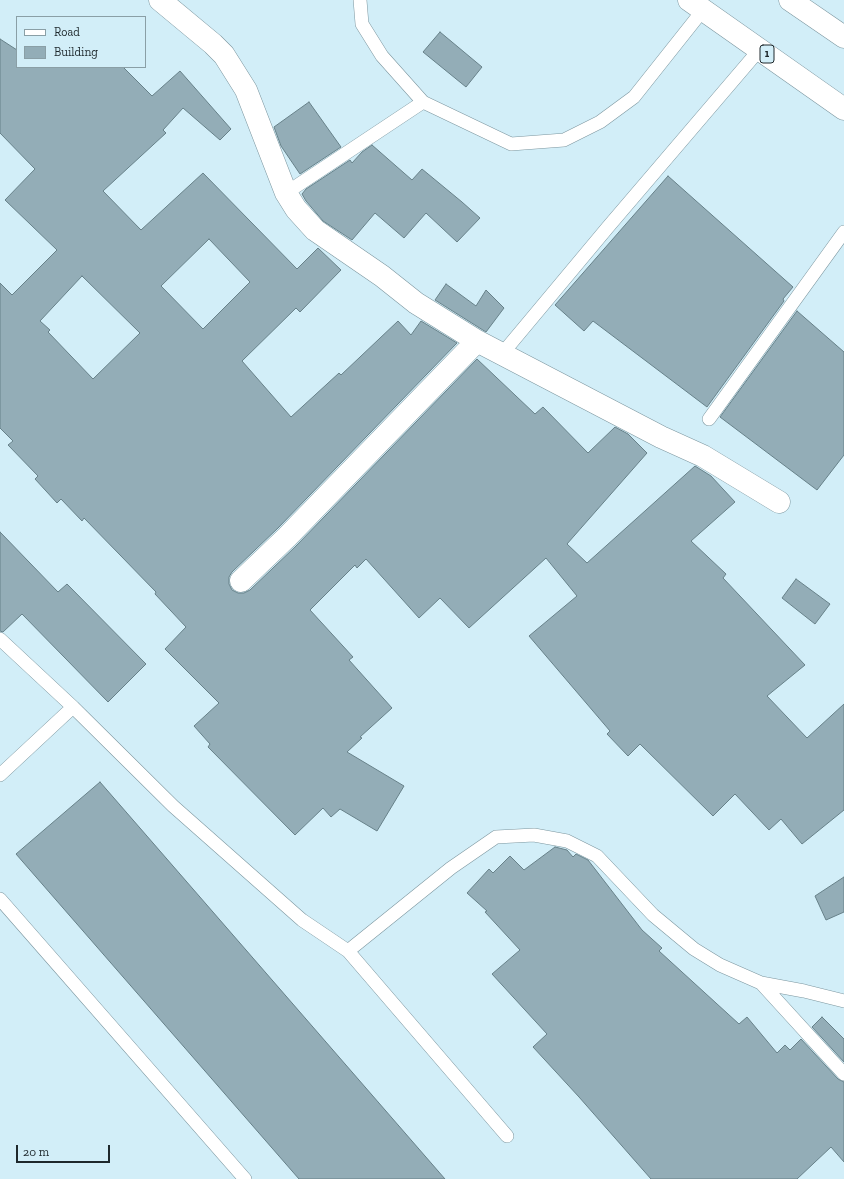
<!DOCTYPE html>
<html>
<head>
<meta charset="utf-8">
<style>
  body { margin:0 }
  #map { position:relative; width:844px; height:1179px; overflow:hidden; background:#d2eef8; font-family:"Zilla Slab",serif }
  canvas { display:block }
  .legend { position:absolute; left:16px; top:16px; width:130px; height:52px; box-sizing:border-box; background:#d2eef8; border:1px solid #8a9fa6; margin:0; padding:5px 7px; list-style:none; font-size:12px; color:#1e282c }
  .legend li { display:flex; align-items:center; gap:8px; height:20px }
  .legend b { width:20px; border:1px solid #8a9fa6 }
  .scale { position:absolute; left:16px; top:1145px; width:94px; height:18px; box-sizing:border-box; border:2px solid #1e282c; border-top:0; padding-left:5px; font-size:12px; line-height:14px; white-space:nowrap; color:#1e282c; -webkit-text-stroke:3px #d2eef8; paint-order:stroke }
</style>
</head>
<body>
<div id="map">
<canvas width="844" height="1179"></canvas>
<ul class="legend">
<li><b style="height:5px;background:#fff"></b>Road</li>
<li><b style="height:11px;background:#93adb7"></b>Building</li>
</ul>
<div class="scale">20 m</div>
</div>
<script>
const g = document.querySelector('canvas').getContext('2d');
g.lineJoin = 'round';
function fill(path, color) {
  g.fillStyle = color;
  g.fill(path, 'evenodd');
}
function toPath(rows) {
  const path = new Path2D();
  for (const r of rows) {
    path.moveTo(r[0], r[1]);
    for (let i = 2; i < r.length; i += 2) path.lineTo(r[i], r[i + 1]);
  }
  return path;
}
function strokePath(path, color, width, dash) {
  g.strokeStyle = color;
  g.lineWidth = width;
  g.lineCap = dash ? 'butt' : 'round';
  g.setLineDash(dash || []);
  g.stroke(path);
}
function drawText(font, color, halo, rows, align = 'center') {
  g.font = font + ' "Zilla Slab",serif';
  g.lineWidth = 4;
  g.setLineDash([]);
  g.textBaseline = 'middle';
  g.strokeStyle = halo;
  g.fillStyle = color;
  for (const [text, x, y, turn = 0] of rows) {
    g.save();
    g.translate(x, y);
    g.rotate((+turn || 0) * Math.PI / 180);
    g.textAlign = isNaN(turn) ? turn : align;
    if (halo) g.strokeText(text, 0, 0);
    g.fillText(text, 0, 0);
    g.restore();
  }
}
const building = toPath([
  [440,32,482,67,466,87,423,52,440,32],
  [0,39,17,50,17,67,123,67,152,96,180,71,231,129,220,140,183,108,163,130,166,133,103,191,141,230,203,173,297,269,318,248,341,270,300,312,296,308,242,361,291,417,339,373,341,375,398,321,411,335,421,321,457,343,278,528,232,572,229,577,229,584,232,590,238,593,244,593,250,590,296,546,477,359,535,414,543,407,588,453,615,427,628,434,647,453,567,544,587,563,695,466,711,476,735,502,691,541,726,574,723,578,805,665,767,696,807,738,844,704,844,810,802,844,781,819,769,830,735,794,713,816,640,744,628,756,607,734,610,731,529,636,577,596,546,558,469,628,440,598,419,618,366,559,357,568,355,565,310,610,353,657,349,660,392,708,360,737,362,738,347,752,404,786,377,831,340,809,331,817,323,808,295,835,208,747,210,744,194,726,219,703,165,649,186,627,155,594,156,592,84,518,82,521,61,499,57,503,35,479,38,476,8,445,13,441,0,428,0,283,12,295,57,250,5,200,35,169,0,133,0,39],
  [209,239,250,282,203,329,161,286,209,239],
  [82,276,140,333,93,379,48,332,50,330,40,321,82,276],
  [309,102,341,147,300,174,281,146,274,127,309,102],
  [372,145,412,180,422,169,462,202,480,218,457,242,426,213,404,238,375,213,352,240,323,221,306,201,302,194,306,189,350,160,352,163,362,152,372,145],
  [668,176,793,287,783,299,784,301,707,407,593,321,584,331,555,305,668,176],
  [446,284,476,306,486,290,504,308,486,332,435,300,446,284],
  [797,311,844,352,844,455,817,490,720,417,797,311],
  [0,532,58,592,67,584,146,664,108,702,22,614,3,632,0,631,0,532],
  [796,579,830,604,815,624,782,598,796,579],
  [100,782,445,1179,299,1179,16,854,100,782],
  [555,847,567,850,573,857,576,854,588,860,642,930,662,948,659,951,739,1024,747,1017,777,1053,785,1045,790,1050,801,1039,838,1079,844,1082,844,1162,831,1147,797,1179,651,1179,579,1097,533,1047,547,1034,492,974,520,950,485,912,487,911,467,893,489,869,493,873,510,856,524,870,555,847],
  [844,877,844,912,826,920,815,896,844,877],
  [822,1017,844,1039,844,1062,812,1027,822,1017]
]);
fill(building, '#93adb7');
strokePath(building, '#678189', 1);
const service = toPath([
  [360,0,362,24,382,56,423,102,511,144,564,140,600,122,634,97,703,10],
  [286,193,423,102],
  [502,354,608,227,760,49],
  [709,419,844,232],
  [0,639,73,707,173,806,302,920,348,951,507,1136],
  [0,775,73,707],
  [0,899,245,1179],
  [348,951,451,868,496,837,534,835,567,841,597,856,653,915,694,949,720,965,761,983,804,991,844,1001],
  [761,983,844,1074]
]);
const minor = toPath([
  [160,0,213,44,224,55,246,90,286,193,296,209,315,230,382,276,416,303,477,341,661,437,703,456,779,502],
  [241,581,287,537,477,341]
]);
const trunk = toPath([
  [689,0,844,109],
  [790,0,844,37]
]);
strokePath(service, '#7c969f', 14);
strokePath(minor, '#7c969f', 23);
strokePath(trunk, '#7c969f', 23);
strokePath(service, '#fff', 13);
strokePath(minor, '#fff', 22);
strokePath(trunk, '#fff', 22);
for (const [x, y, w] of [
  [767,54,14]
]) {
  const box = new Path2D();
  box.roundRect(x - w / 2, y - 9, w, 18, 3);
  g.fillStyle = '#d2eef8';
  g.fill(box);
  strokePath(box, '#1e282c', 1);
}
drawText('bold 11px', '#1e282c', null, [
  ["1",767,54]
]);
</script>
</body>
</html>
